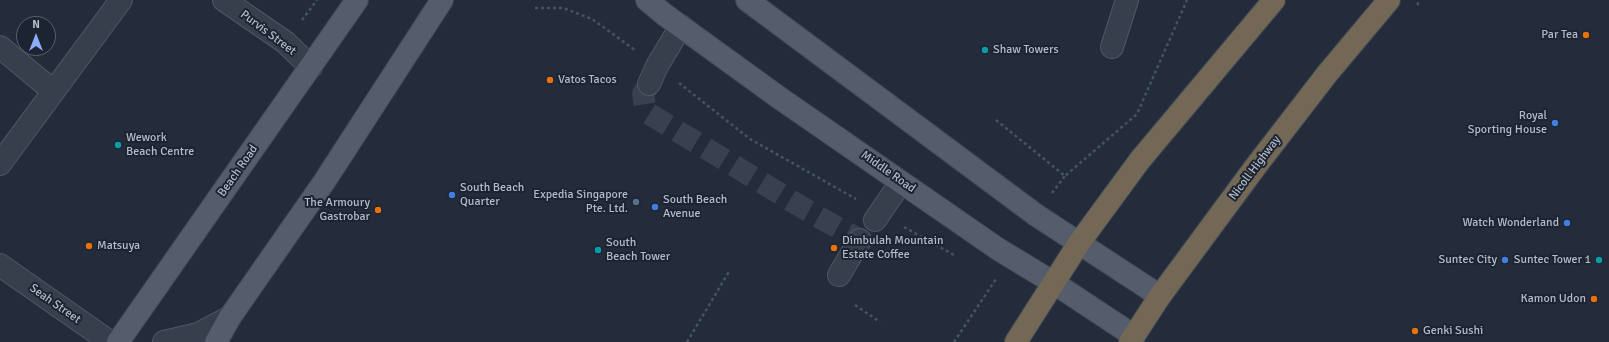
<!DOCTYPE html>
<html>
<head>
<meta charset="utf-8">
<style>
  body { margin:0 }
  #map { position:relative; width:1609px; height:342px; overflow:hidden; background:#242c3c; font-family:Signika,sans-serif }
  canvas { display:block }
  .north { position:absolute; left:16px; top:16px; width:40px; height:40px; box-sizing:border-box; background:#1c2431; border:1px solid #58606d; border-radius:50%; rotate:0deg; font-size:11px; font-weight:700; line-height:16px; text-align:center; color:#b3bac7 }
  .north::after { content:''; display:block; margin:auto; width:14px; height:18px; background:#8aadf5; clip-path:polygon(50% 0,100% 100%,50% 72%,0 100%) }
</style>
</head>
<body>
<div id="map">
<canvas width="1609" height="342"></canvas>
<div class="north">N</div>
</div>
<script>
const g = document.querySelector('canvas').getContext('2d');
g.lineJoin = 'round';
function toPath(rows) {
  const path = new Path2D();
  for (const r of rows) {
    path.moveTo(r[0], r[1]);
    for (let i = 2; i < r.length; i += 2) path.lineTo(r[i], r[i + 1]);
  }
  return path;
}
function strokePath(path, color, width, dash) {
  g.strokeStyle = color;
  g.lineWidth = width;
  g.lineCap = dash ? 'butt' : 'round';
  g.setLineDash(dash || []);
  g.stroke(path);
}
function drawText(font, color, halo, rows, align = 'center') {
  g.font = font + ' Signika,sans-serif';
  g.lineWidth = 4;
  g.setLineDash([]);
  g.textBaseline = 'middle';
  g.strokeStyle = halo;
  g.fillStyle = color;
  for (const [text, x, y, turn = 0] of rows) {
    g.save();
    g.translate(x, y);
    g.rotate((+turn || 0) * Math.PI / 180);
    g.textAlign = isNaN(turn) ? turn : align;
    if (halo) g.strokeText(text, 0, 0);
    g.fillText(text, 0, 0);
    g.restore();
  }
}
strokePath(toPath([
  [649,84,643,94,645,107,648,113,808,211,860,240,875,220]
]), '#394151', 22, [22, 11]);
const minor = toPath([
  [224,0,285,42,311,67],
  [0,47,53,91],
  [1112,47,1127,0],
  [649,84,657,66,681,26],
  [0,164,121,0],
  [875,220,901,182],
  [0,265,110,342],
  [839,275,860,240],
  [164,342,198,334,230,317]
]);
const major = toPath([
  [647,0,665,15,781,99,998,249,1054,283,1134,336],
  [747,0,1036,215,1160,296],
  [118,342,357,0],
  [216,342,230,317,324,182,442,0]
]);
const highway = toPath([
  [1016,342,1079,243,1140,160,1274,0],
  [1130,342,1160,296,1256,166,1327,74,1389,0]
]);
strokePath(minor, '#4f5764', 24);
strokePath(major, '#404855', 24);
strokePath(highway, '#3f4754', 24);
strokePath(toPath([
  [1417,5,1420,0],
  [535,8,563,8,592,19,635,50],
  [302,20,317,0],
  [679,83,750,139,856,199],
  [996,120,1065,176,1137,114,1187,0],
  [1052,193,1065,176],
  [904,227,954,255],
  [855,305,880,322],
  [687,342,730,270],
  [954,342,996,279]
]), '#43565a', 2.5, [3, 3]);
strokePath(minor, '#373f4c', 22);
strokePath(major, '#555d6c', 22);
strokePath(highway, '#726855', 22);
for (const [x, y, r, color] of [
  [1586,35,4,"#e8710a"],
  [985,50,4,"#0f9aa8"],
  [550,80,4,"#e8710a"],
  [1555,123,4,"#3f7fe0"],
  [118,145,4,"#0f9aa8"],
  [452,195,4,"#3f7fe0"],
  [636,202,4,"#5c6f8a"],
  [655,207,4,"#3f7fe0"],
  [378,210,4,"#e8710a"],
  [1567,223,4,"#3f7fe0"],
  [89,246,4,"#e8710a"],
  [834,248,4,"#e8710a"],
  [598,250,4,"#0f9aa8"],
  [1505,260,4,"#3f7fe0"],
  [1599,260,4,"#0f9aa8"],
  [1594,299,4,"#e8710a"],
  [1415,331,4,"#e8710a"]
]) {
  const dot = new Path2D();
  dot.arc(x, y, r, 0, 2 * Math.PI);
  g.fillStyle = color;
  g.fill(dot);
  strokePath(dot, '#1c2431', 1.5);
}
drawText('12px', '#b3bac7', '#1c2431', [
  ["Purvis Street",268,33,37],
  ["Nicoll Highway",1255,168,-53],
  ["Beach Road",238,171,-55],
  ["Middle Road",888,172,35],
  ["Seah Street",55,304,35]
]);
drawText('12px', '#b3bac7', '#1c2431', [
  ["Par Tea",1578,35,"right"],
  ["Shaw Towers",993,50],
  ["Vatos Tacos",558,80],
  ["Royal",1547,116,"right"],
  ["Sporting House",1547,130,"right"],
  ["Wework",126,138],
  ["Beach Centre",126,152],
  ["South Beach",460,188],
  ["Quarter",460,202],
  ["Expedia Singapore",628,195,"right"],
  ["Pte. Ltd.",628,209,"right"],
  ["South Beach",663,200],
  ["Avenue",663,214],
  ["The Armoury",370,203,"right"],
  ["Gastrobar",370,217,"right"],
  ["Watch Wonderland",1559,223,"right"],
  ["Dimbulah Mountain",842,241],
  ["Estate Coffee",842,255],
  ["South",606,243],
  ["Beach Tower",606,257],
  ["Matsuya",97,246],
  ["Suntec City",1497,260,"right"],
  ["Suntec Tower 1",1591,260,"right"],
  ["Kamon Udon",1586,299,"right"],
  ["Genki Sushi",1423,331]
], 'left');
</script>
</body>
</html>
